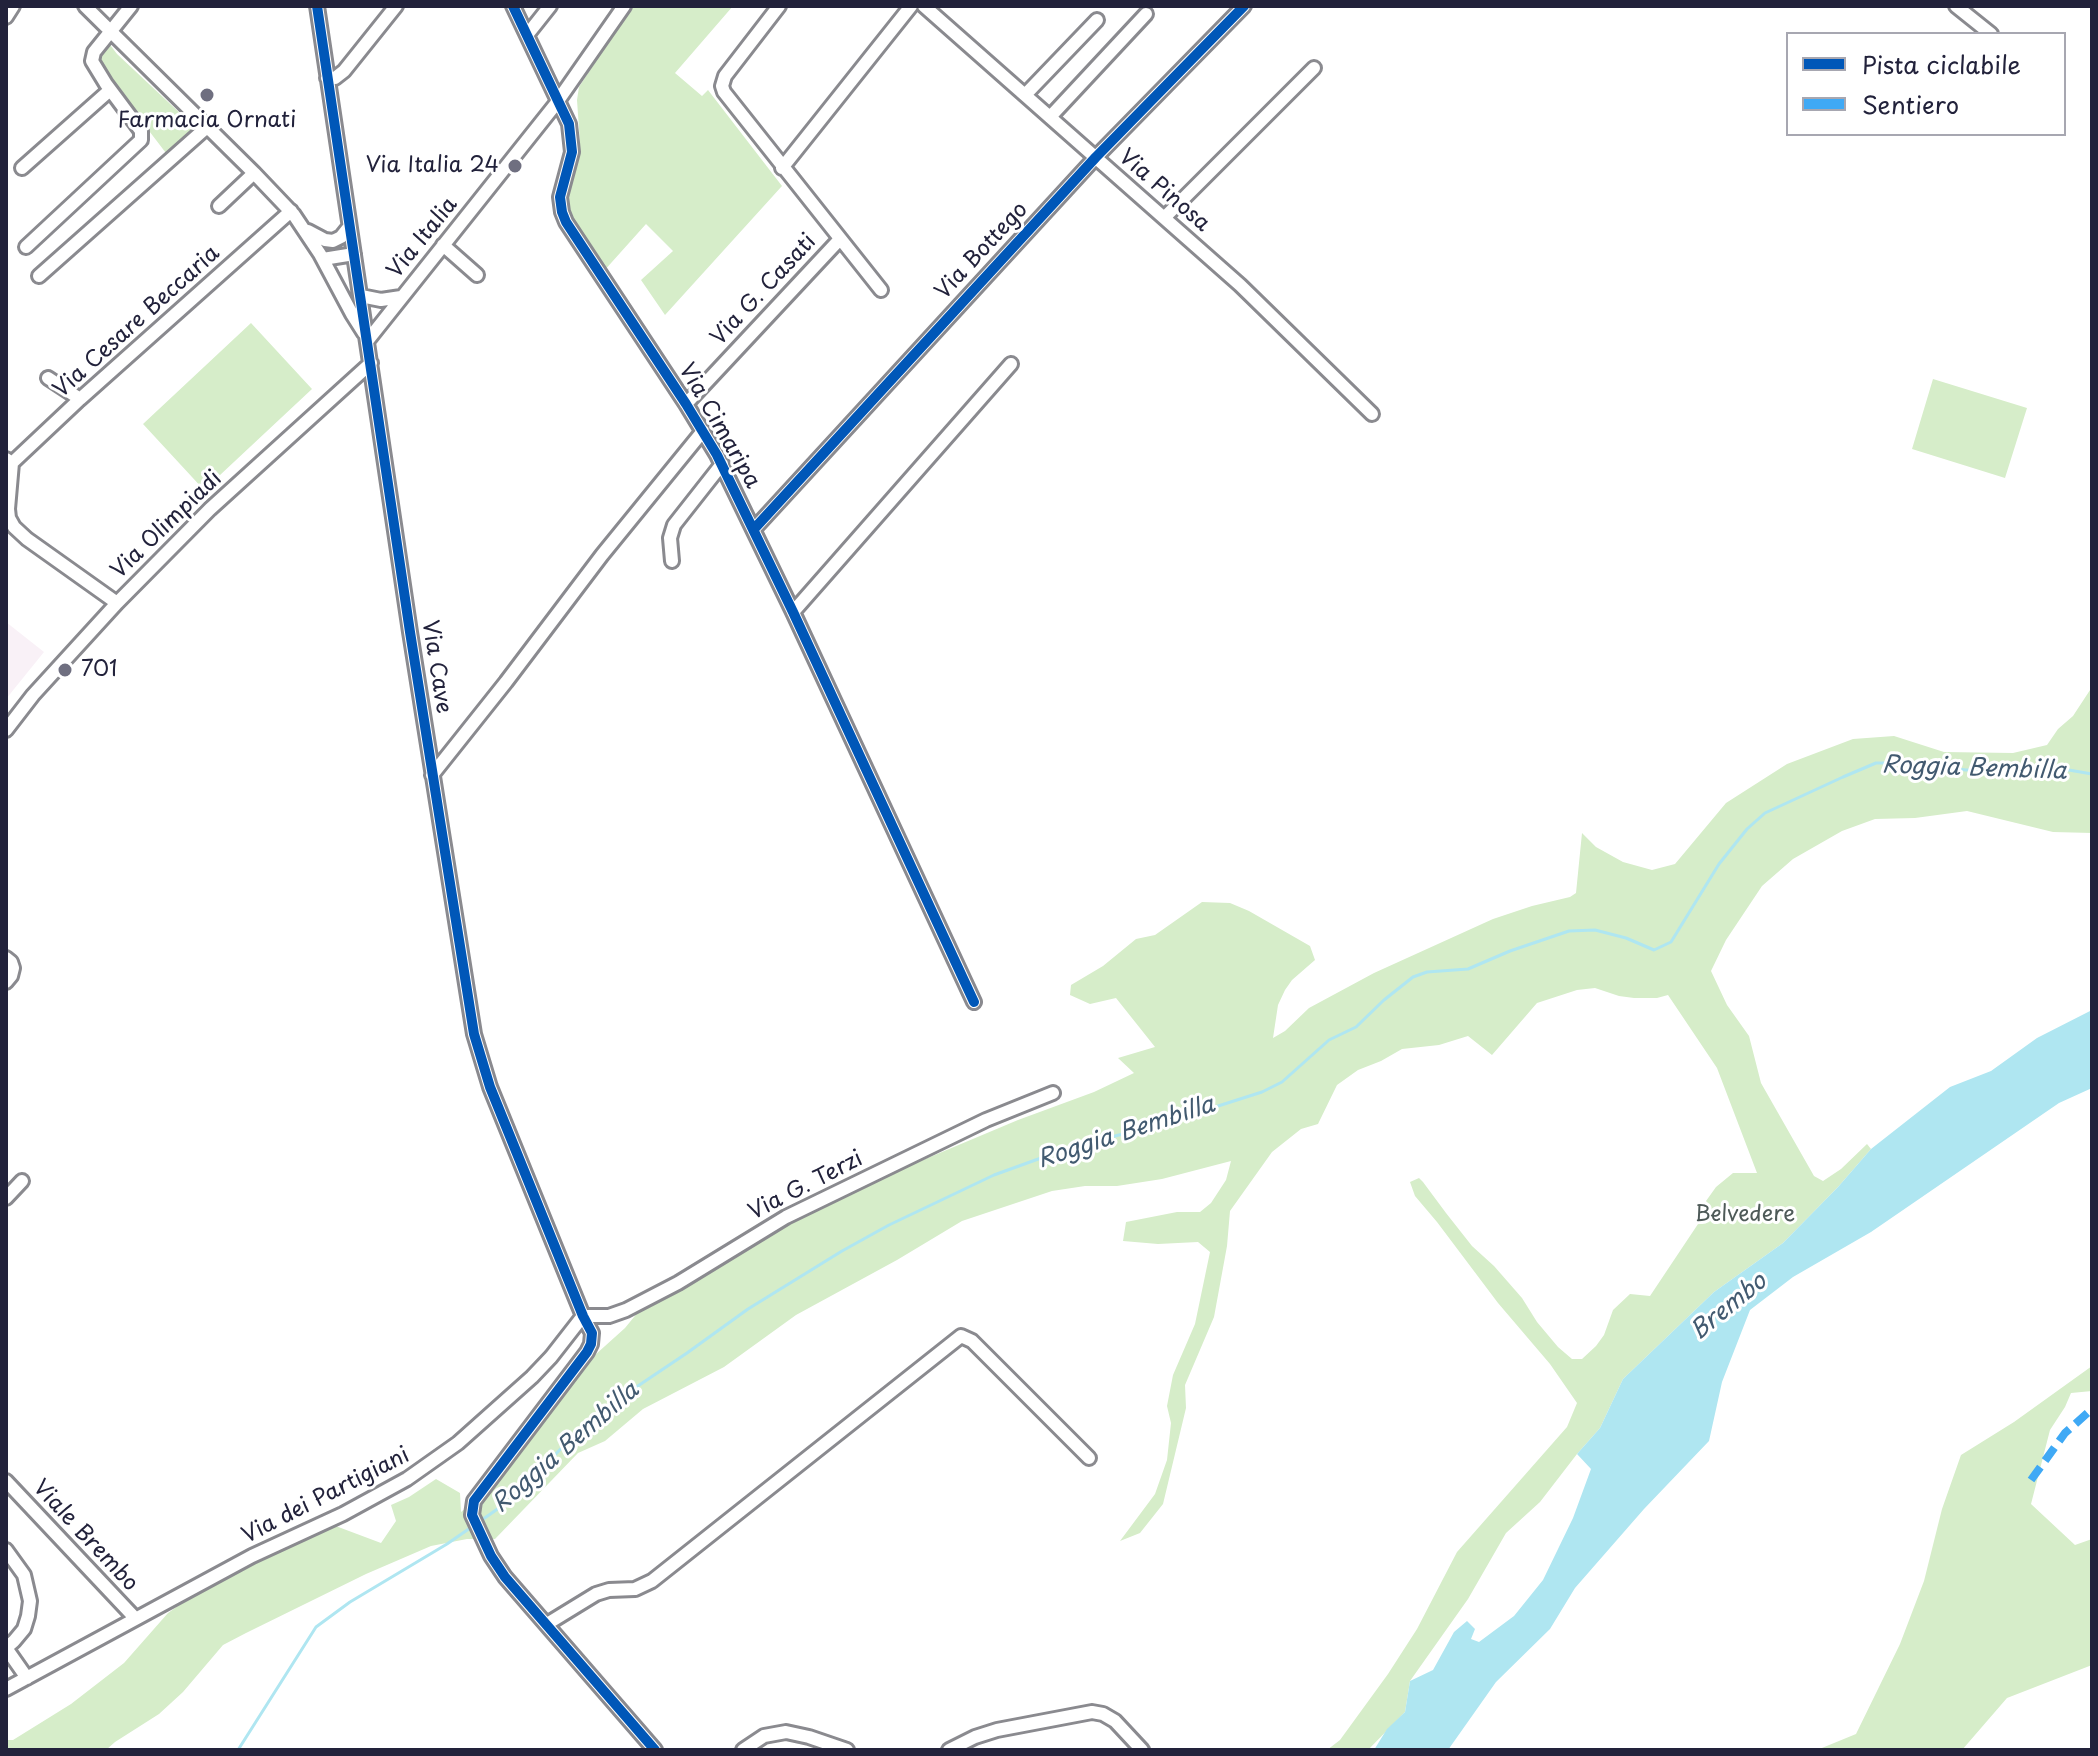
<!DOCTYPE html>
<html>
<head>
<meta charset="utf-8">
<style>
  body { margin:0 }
  #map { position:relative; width:2098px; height:1756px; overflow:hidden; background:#fff; font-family:"Playpen Sans",sans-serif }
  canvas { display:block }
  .frame { position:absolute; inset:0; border:8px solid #22223b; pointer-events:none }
  .legend { position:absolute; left:1786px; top:32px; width:280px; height:104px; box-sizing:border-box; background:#fff; border:2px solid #a7a7b1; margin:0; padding:10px 14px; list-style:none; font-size:24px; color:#22223b }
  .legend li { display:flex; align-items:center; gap:16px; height:40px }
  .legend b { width:40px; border:2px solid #a7a7b1 }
</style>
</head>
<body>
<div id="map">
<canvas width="2098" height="1756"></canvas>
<div class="frame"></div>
<ul class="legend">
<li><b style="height:10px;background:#0057b8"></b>Pista ciclabile</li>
<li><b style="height:10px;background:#3fa9f5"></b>Sentiero</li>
</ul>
</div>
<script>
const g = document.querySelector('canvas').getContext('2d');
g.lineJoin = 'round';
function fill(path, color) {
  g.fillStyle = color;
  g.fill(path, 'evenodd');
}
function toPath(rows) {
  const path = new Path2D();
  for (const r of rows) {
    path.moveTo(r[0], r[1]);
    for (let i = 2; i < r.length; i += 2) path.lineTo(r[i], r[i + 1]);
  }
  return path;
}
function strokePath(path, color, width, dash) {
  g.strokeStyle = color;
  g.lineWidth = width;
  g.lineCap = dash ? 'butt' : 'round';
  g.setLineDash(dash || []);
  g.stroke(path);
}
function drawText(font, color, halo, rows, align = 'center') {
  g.font = font + ' "Playpen Sans",sans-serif';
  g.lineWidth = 6;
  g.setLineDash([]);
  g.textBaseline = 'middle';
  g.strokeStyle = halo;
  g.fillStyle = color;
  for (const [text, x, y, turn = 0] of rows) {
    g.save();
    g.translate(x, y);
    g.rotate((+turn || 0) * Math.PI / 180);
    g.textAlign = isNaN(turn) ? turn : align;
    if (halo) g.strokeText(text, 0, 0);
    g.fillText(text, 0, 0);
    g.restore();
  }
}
fill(toPath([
  [6,622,44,652,6,699]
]), '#f9f1f7');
fill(toPath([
  [632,6,733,6,675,73,702,96,708,90,782,186,665,315,641,280,673,251,646,224,603,272,572,227,565,208,580,143,577,100,579,87],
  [108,42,117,54,198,130,169,157,101,68,101,54],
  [251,323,312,389,204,490,143,424],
  [1933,379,2027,408,2005,478,1912,449],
  [2092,687,2092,833,2053,832,1967,811,1915,818,1875,819,1842,831,1793,859,1762,886,1726,940,1711,971,1727,1005,1749,1036,1761,1083,1814,1176,1823,1181,1841,1169,1867,1144,1871,1149,1838,1187,1783,1243,1714,1292,1623,1379,1600,1428,1577,1454,1540,1502,1506,1533,1468,1599,1410,1681,1405,1712,1368,1750,1327,1750,1340,1740,1388,1674,1417,1629,1457,1552,1567,1427,1577,1403,1550,1364,1498,1303,1437,1222,1415,1196,1410,1182,1419,1178,1423,1182,1446,1213,1472,1246,1494,1266,1522,1298,1537,1322,1558,1347,1572,1359,1582,1359,1596,1346,1604,1335,1613,1310,1630,1294,1650,1296,1710,1206,1706,1201,1716,1187,1733,1173,1757,1173,1717,1068,1668,995,1657,998,1634,998,1619,996,1595,988,1577,990,1537,1003,1492,1055,1468,1036,1439,1045,1402,1049,1381,1061,1358,1070,1337,1085,1318,1124,1301,1129,1272,1152,1230,1211,1227,1246,1214,1317,1185,1385,1186,1408,1163,1504,1140,1533,1120,1541,1155,1494,1167,1460,1171,1423,1167,1406,1173,1375,1195,1324,1210,1252,1198,1242,1158,1244,1123,1241,1126,1222,1177,1212,1200,1212,1211,1203,1226,1180,1231,1161,1162,1179,1117,1186,1085,1186,1052,1191,962,1221,897,1260,796,1315,724,1367,643,1409,605,1441,578,1453,495,1539,467,1539,431,1546,366,1574,246,1633,223,1645,183,1692,159,1714,115,1742,106,1750,6,1750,6,1740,13,1740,71,1704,124,1663,168,1613,206,1586,248,1561,333,1525,381,1543,396,1521,391,1505,409,1497,436,1479,460,1493,461,1512,495,1484,517,1458,537,1428,585,1364,625,1328,643,1306,786,1222,911,1165,1018,1120,1094,1092,1134,1073,1118,1058,1155,1047,1116,998,1090,1004,1070,995,1071,985,1103,966,1136,939,1155,935,1202,902,1230,903,1249,911,1310,946,1315,960,1292,980,1285,990,1278,1005,1273,1038,1285,1031,1309,1008,1374,973,1493,919,1532,906,1570,897,1576,893,1582,833,1596,847,1623,862,1652,870,1675,864,1726,803,1787,764,1853,739,1894,736,1944,752,2013,753,2047,745,2058,729,2073,716],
  [2092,1366,2092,1391,2071,1393,2065,1407,2050,1430,2031,1504,2075,1545,2092,1539,2092,1665,2007,1698,1962,1750,1817,1750,1856,1734,1900,1644,1924,1581,1942,1509,1961,1455,2014,1422]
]), '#d6edc9');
fill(toPath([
  [2092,1010,2092,1088,2059,1103,1871,1232,1793,1277,1750,1310,1722,1382,1709,1441,1644,1509,1575,1588,1550,1629,1496,1682,1448,1750,1374,1750,1387,1729,1405,1712,1410,1681,1433,1670,1454,1632,1467,1621,1475,1629,1471,1639,1479,1642,1514,1616,1543,1580,1573,1518,1591,1469,1577,1454,1600,1428,1623,1379,1714,1292,1783,1243,1838,1187,1871,1149,1950,1087,1991,1071,2037,1038]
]), '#afe6f1');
strokePath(toPath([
  [479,1522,506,1503,528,1483,575,1434,614,1402,687,1353,748,1309,842,1251,889,1225,994,1175,1066,1149,1168,1122,1262,1092,1282,1082,1329,1040,1356,1027,1384,1000,1413,977,1427,972,1468,969,1510,951,1569,931,1595,930,1626,938,1654,950,1671,942,1719,864,1747,829,1765,813,1843,777,1876,763,1908,763,1966,770,2063,769,2092,774],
  [238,1750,316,1627,350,1602,447,1544,473,1526]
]), '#afe6f1', 3);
const minor = toPath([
  [85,6,254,173,294,215,320,254,352,314,364,333],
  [317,6,410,632,474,1034,490,1087,583,1316,592,1333,591,1344,587,1352,474,1501,472,1515,491,1556,505,1577,655,1750],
  [513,6,569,124,572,152,560,197,562,212,566,222,686,404,717,455,793,612,974,1002],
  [779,6,725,76,722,86,724,92,881,290],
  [924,6,1240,285,1372,414],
  [1956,6,1991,34],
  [6,17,13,6],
  [527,35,550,6],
  [327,78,335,78,344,71,396,6],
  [1025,95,1097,20],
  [1050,117,1146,14],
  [22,168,110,90],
  [782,168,911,6],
  [219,206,254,173],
  [1164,218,1314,68],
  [308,231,325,240,333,241,341,237,349,227],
  [443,245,477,275],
  [26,247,141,140,141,131,106,84,92,61,94,52,131,6],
  [323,259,354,254],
  [39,276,207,127],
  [361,296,381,300,401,297],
  [368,340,555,105,624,6],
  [48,378,80,399],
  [686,404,840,239],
  [6,459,12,463,8,509,9,518,14,527,27,539,117,603],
  [12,463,80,399,291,211],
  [754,529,1096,157,1244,6],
  [672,561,670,538,674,525,722,464],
  [793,612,1011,364],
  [6,730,33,695,117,603,210,509,371,363],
  [432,775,506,682,602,555,703,431],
  [6,958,11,962,13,968,11,976,6,982],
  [6,1198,22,1181],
  [583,1316,609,1316,626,1310,678,1283,786,1217,986,1120,1053,1093],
  [6,1481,135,1618],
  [6,1550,24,1575,30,1601,28,1616,24,1629,14,1641,6,1648],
  [547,1624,596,1594,609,1590,635,1589,652,1581,961,1336,972,1341,1089,1458],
  [6,1648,27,1678],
  [6,1689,252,1556,343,1514,407,1479,458,1443,532,1377,551,1357,583,1316],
  [743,1750,764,1736,786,1732,809,1737,847,1750],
  [949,1750,975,1737,997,1730,1092,1712,1103,1714,1115,1721,1142,1750]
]);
strokePath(minor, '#8a8a8f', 18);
strokePath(minor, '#fff', 12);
strokePath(toPath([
  [2031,1480,2065,1433,2092,1409]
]), '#3fa9f5', 8, [16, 8]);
strokePath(toPath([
  [317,6,410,632,474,1034,490,1087,583,1316,592,1333,591,1344,587,1352,474,1501,472,1515,491,1556,505,1577,655,1750],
  [513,6,569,124,572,152,560,197,562,212,566,222,686,404,717,455,793,612,974,1002],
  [754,529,1096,157,1244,6]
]), '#0057b8', 10);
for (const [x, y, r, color] of [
  [207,95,8,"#6f6f80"],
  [515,166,8,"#6f6f80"],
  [65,670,8,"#6f6f80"]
]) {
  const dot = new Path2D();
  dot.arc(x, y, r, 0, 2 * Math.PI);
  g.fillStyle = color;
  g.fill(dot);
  strokePath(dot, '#fff', 3);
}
drawText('22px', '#22223b', '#fff', [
  ["Farmacia Ornati",207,121],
  ["Via Italia 24",499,166,"right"],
  ["701",81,670,"left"]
]);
drawText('22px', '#22223b', '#fff', [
  ["Via Pinosa",1164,191,41],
  ["Via Italia",423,238,-51],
  ["Via Bottego",982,251,-47],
  ["Via G. Casati",764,290,-47],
  ["Via Cesare Beccaria",137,322,-42],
  ["Via Cimaripa",719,426,60],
  ["Via Olimpiadi",167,525,-44],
  ["Via Cave",436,667,81],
  ["Via G. Terzi",806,1186,-27],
  ["Via dei Partigiani",326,1496,-27],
  ["Viale Brembo",85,1536,47]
]);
drawText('22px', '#4e5a58', '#fff', [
  ["Belvedere",1745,1215]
]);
drawText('italic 24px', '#425a70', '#fff', [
  ["Roggia Bembilla",1974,769,2],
  ["Roggia Bembilla",1126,1133,-18],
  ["Brembo",1729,1307,-39],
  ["Roggia Bembilla",566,1448,-41]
]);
</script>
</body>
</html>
